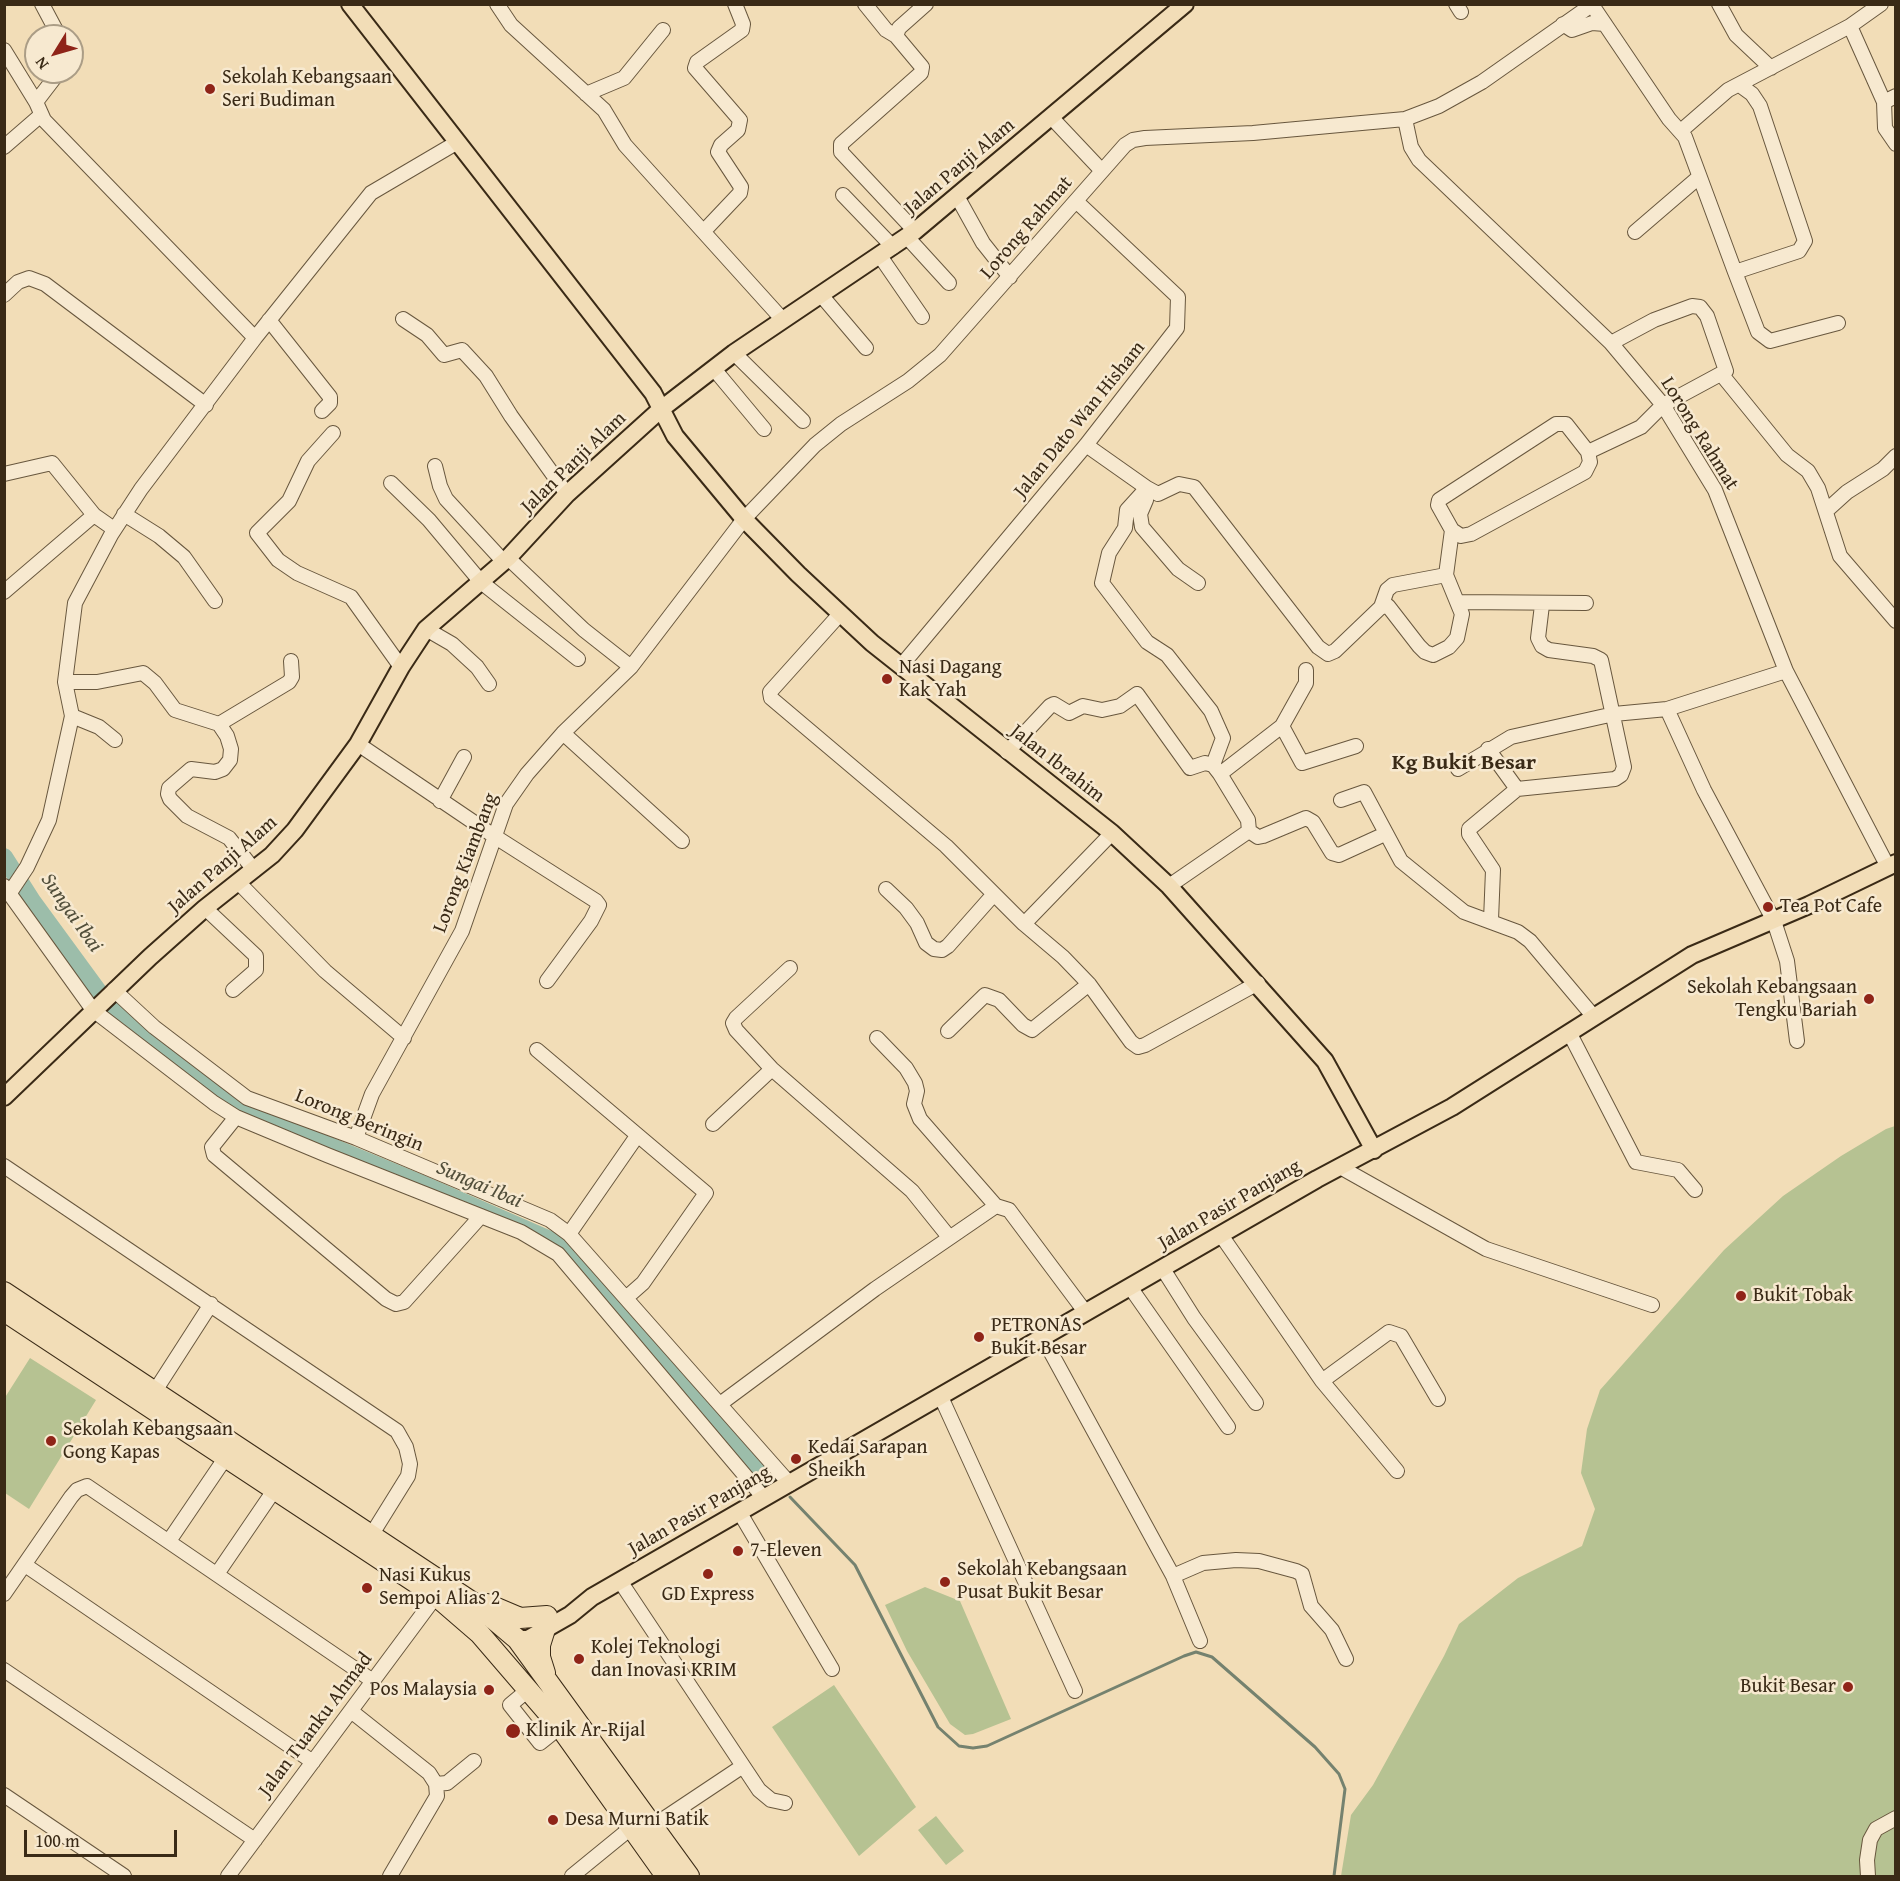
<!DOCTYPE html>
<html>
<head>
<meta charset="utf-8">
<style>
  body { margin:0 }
  #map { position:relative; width:1900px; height:1881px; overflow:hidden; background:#f2ddb7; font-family:"Gentium Book Plus",serif }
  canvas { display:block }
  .frame { position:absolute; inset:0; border:6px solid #3a2a16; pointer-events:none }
  .north { position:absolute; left:24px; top:24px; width:60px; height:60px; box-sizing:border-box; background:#f7e9d0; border:2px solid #ab9d86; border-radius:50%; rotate:233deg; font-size:16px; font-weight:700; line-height:24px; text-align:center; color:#3a2a16 }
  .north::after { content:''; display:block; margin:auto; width:21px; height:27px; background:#8f2418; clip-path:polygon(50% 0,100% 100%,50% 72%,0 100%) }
  .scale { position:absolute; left:24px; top:1830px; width:153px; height:27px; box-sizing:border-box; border:3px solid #3a2a16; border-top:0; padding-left:8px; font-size:18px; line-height:21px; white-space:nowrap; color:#3a2a16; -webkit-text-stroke:4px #f7e9d0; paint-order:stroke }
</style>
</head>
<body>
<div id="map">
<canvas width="1900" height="1881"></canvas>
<div class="frame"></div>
<div class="north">N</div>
<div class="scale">100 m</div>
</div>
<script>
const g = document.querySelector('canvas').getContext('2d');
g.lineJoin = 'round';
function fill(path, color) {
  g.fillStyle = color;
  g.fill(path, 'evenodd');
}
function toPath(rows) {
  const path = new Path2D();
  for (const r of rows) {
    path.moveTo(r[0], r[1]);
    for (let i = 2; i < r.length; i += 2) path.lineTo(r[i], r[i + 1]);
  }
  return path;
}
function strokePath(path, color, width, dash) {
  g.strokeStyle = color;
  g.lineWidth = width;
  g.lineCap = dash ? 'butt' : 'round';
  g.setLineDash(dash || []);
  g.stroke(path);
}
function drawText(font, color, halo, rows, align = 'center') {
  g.font = font + ' "Gentium Book Plus",serif';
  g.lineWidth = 5;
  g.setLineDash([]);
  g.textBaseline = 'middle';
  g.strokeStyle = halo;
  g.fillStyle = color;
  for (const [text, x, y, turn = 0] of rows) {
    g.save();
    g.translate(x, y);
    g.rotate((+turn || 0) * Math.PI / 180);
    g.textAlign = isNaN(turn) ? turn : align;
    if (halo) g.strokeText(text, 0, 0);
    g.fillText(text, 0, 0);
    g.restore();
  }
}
fill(toPath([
  [1895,1126,1895,1876,1341,1876,1351,1815,1373,1785,1444,1656,1459,1624,1518,1578,1582,1546,1595,1509,1581,1473,1587,1429,1600,1390,1724,1250,1783,1196,1841,1156,1886,1129],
  [30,1358,96,1400,29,1509,5,1493,4,1399],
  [925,1587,960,1601,1011,1719,973,1734,965,1735,950,1724,907,1651,885,1605],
  [834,1685,916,1807,859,1856,772,1727],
  [936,1816,964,1851,946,1865,918,1830]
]), '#b6c292');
strokePath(toPath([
  [790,1497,855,1565,938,1727,959,1746,973,1748,987,1746,1184,1656,1196,1652,1212,1657,1315,1747,1339,1774,1345,1789,1334,1876]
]), '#75826f', 3);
strokePath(toPath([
  [4,857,32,901,100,994],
  [109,1005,201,1081,245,1111,422,1184,559,1244,772,1482]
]), '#9cbdaa', 18);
const minor = toPath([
  [42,4,59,36],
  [497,4,511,25,604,110,625,145,783,320],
  [865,4,886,30,896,36],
  [1456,4,1461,12],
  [1719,4,1736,35,1771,68],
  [1592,5,1669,119,1685,137,1735,272,1799,251,1805,241,1760,106,1752,94,1741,86],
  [1563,24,1572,30,1592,23,1605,24],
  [1850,26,1881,4],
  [4,50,36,102,44,120,255,338],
  [586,94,624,78,663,30],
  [36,102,59,72],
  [1884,102,1885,128,1896,144],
  [1052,118,1102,171],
  [1405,119,1411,147,1419,160,1611,343,1663,405,1715,490,1786,671,1888,867],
  [1682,130,1728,90,1850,26,1884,102,1896,96],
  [4,147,41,115],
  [843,195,893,247],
  [958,198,983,243,1010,277],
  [704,231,740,193,741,187,718,152,721,145,738,130,740,120,695,68,697,62,742,30,743,24,735,4],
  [915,231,841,152,841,144,921,73,922,67,896,36,899,28,926,4],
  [1635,232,1699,177],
  [907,237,949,283],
  [880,256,922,317],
  [1735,272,1758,332,1770,341,1838,323],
  [4,295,18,282,29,278,45,284,206,405],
  [821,295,866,348],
  [403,319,427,335,444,355,462,350,486,376,511,416,567,494],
  [269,320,330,397,330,403,322,411],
  [734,353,803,421],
  [714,369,764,429],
  [1722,375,1787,455,1808,471,1818,488,1840,556,1896,621],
  [333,433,308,461,289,501,257,533,278,560,297,573,351,597,401,667],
  [1086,445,1147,488,1127,510,1125,528,1109,553,1102,583,1147,642,1167,655,1211,711,1223,738,1213,765],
  [435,466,440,486,446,499,504,562],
  [4,474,52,463,94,515,114,529],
  [391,483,429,520,481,582,578,659],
  [1147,488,1158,494,1179,484,1194,487,1318,647,1328,654,1335,651,1381,607,1388,606,1419,646,1425,652,1433,655,1449,647,1457,638,1462,614,1446,575,1452,530,1438,505,1439,500,1556,424,1566,424,1588,452,1641,427,1663,405,1726,371,1707,316,1700,307,1692,306,1654,320,1611,343],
  [1142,493,1146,500,1140,514,1142,527,1178,569,1198,583],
  [1826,511,1847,492,1883,469,1896,456],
  [124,514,159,536,184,557,215,601],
  [1452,530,1461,536,1471,534,1585,472,1590,462,1588,452],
  [508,558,584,630,631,667],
  [4,592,94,515],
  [1459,602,1586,603],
  [1381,607,1387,590,1393,585,1446,575],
  [840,614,770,692,771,698,946,846,1024,924,1063,957,1089,984,1131,1042,1138,1047,1145,1045,1258,983],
  [426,629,452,644,477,667,489,684],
  [901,666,1086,445,1177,328,1178,297,1076,201],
  [65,682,97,682,143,673,155,683,175,710,219,724,289,682,292,677,291,661],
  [1667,709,1704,790,1774,921,1787,961,1797,1041],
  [72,716,99,727,115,740],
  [219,724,227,736,231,749,230,760,223,769,215,772,191,769,169,788,168,794,170,799,187,816,229,838,254,870],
  [1282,726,1306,683,1306,670],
  [563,733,682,841],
  [358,744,494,836,596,901,599,905,591,921,547,981],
  [1488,749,1517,789,1615,779,1621,775,1624,767,1601,660,1593,656,1549,650,1542,646,1538,638,1542,605],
  [1007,752,1050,706,1054,704,1069,713,1083,706,1102,710,1120,706,1137,694,1190,768,1205,763,1213,765,1220,774,1282,726,1302,763,1356,746],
  [1458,769,1511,737,1614,714,1667,709,1786,671],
  [1341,800,1364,792,1401,861,1464,912,1518,932,1530,941,1594,1017],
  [440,801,464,757],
  [1249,831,1258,837,1263,836,1306,818,1313,822,1332,853,1339,855,1385,834],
  [239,883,325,971,404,1038],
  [4,886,93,1010,214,1103,236,1117,327,1155,521,1232,558,1254,764,1498],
  [1169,886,1249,831,1248,820,1220,774],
  [886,889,906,908,917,923,926,943,934,949,942,950,948,946,994,894],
  [9,894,27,867,49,820,72,716,65,682,75,603,111,535,141,489,255,338,371,193,456,143],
  [205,908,256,956,256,970,233,990],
  [1491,920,1493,870,1469,834,1469,829,1517,789],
  [1024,924,1112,833],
  [790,968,736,1018,733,1023,736,1030,772,1069,912,1191,949,1237],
  [114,990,154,1027,247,1098,356,1138,550,1220,569,1234,790,1484],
  [948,1031,985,995,999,1000,1023,1025,1032,1030,1089,984],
  [1570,1034,1636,1162,1678,1170,1695,1190],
  [877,1038,906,1068,915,1083,917,1091,914,1104,920,1119,996,1206,1009,1210,1086,1313],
  [537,1050,706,1193,643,1283,626,1298],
  [236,1117,212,1147,214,1155,386,1299,396,1304,404,1302,481,1216],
  [713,1124,772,1069],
  [356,1138,372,1094,462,931,506,804,527,774,563,733,631,667,744,519,815,445,841,424,908,381,940,355,1125,145,1133,140,1145,138,1253,133,1405,119,1439,106,1482,82,1593,4],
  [4,1166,397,1431,406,1447,410,1464,408,1476,372,1534],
  [1340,1167,1486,1249,1652,1305],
  [569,1234,637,1136],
  [1221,1235,1322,1381,1397,1471],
  [1163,1269,1194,1318,1256,1403],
  [1130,1287,1228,1427],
  [1043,1338,1173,1576,1200,1641],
  [1322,1381,1389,1332,1401,1336,1438,1399],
  [155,1391,211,1304],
  [941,1397,1075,1691],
  [720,1404,875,1289,996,1206],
  [740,1513,832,1669],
  [169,1541,226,1457],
  [25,1565,313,1762],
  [217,1574,275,1489],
  [1173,1576,1203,1563,1236,1560,1259,1561,1296,1571,1302,1574,1311,1606,1332,1630,1346,1659],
  [620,1581,759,1790,771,1800,785,1803],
  [4,1594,71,1497,77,1490,87,1486,373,1681],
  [4,1670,255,1840],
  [528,1690,510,1705,540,1743,560,1727],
  [351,1711,429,1773,436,1784,437,1796,390,1876],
  [436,1784,447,1783,474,1761],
  [4,1795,124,1876],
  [653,1826,743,1766],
  [228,1876,436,1596],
  [572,1876,632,1827],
  [1868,1876,1867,1860,1870,1840,1876,1829,1896,1818]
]);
const major = toPath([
  [350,4,653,393,675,436,744,519,798,574,872,643,1112,833,1169,886,1325,1061,1374,1150],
  [4,1097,150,957,205,908,272,855,295,830,358,744,401,667,426,629,508,558,567,494,660,410,734,353,915,231,1185,4],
  [517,1639,528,1639,570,1615,592,1597,1317,1179,1452,1107,1692,955,1809,905,1896,863]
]);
const highway = toPath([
  [4,1292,478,1606,517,1639,689,1876],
  [4,1311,436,1596,480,1634,560,1727,666,1876],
  [487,1604,520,1618,547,1616],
  [545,1629,540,1645,540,1657,545,1673]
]);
strokePath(minor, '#68573e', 16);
strokePath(major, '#3a2a16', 20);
strokePath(highway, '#3a2a16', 22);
strokePath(minor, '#f7e9d0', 14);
strokePath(major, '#f2ddb7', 16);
strokePath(highway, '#f2ddb7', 20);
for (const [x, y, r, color] of [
  [210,89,6,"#8f2418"],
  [887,679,6,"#8f2418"],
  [1768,907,6,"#8f2418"],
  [1869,999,6,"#8f2418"],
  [1741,1296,6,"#8f2418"],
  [979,1337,6,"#8f2418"],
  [51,1441,6,"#8f2418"],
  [796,1459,6,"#8f2418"],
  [738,1551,6,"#8f2418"],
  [708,1574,6,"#8f2418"],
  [945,1582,6,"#8f2418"],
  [367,1588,6,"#8f2418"],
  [579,1659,6,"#8f2418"],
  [1848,1687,6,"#8f2418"],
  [489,1690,6,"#8f2418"],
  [513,1731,8,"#8f2418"],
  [553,1820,6,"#8f2418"]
]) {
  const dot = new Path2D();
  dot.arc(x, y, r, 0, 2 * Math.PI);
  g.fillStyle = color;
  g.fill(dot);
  strokePath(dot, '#f7e9d0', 2);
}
drawText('20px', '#3a2a16', '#f7e9d0', [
  ["Sekolah Kebangsaan",222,78],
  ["Seri Budiman",222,101],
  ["Nasi Dagang",899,668],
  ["Kak Yah",899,691],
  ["Tea Pot Cafe",1780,907],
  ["Sekolah Kebangsaan",1857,988,"right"],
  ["Tengku Bariah",1857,1011,"right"],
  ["Bukit Tobak",1753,1296],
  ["PETRONAS",991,1326],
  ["Bukit Besar",991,1349],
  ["Sekolah Kebangsaan",63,1430],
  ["Gong Kapas",63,1453],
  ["Kedai Sarapan",808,1448],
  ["Sheikh",808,1471],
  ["7-Eleven",750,1551],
  ["Sekolah Kebangsaan",957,1570],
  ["Pusat Bukit Besar",957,1593],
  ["Nasi Kukus",379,1576],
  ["Sempoi Alias 2",379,1599],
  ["GD Express",708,1595,"center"],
  ["Kolej Teknologi",591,1648],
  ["dan Inovasi KRIM",591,1671],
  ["Bukit Besar",1836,1687,"right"],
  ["Pos Malaysia",477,1690,"right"],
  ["Klinik Ar-Rijal",526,1731],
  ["Desa Murni Batik",565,1820]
], 'left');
drawText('20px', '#3a2a16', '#f7e9d0', [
  ["Jalan Panji Alam",960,167,-40],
  ["Lorong Rahmat",1027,228,-49],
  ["Jalan Dato Wan Hisham",1080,420,-51],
  ["Lorong Rahmat",1699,434,58],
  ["Jalan Panji Alam",574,463,-44],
  ["Jalan Ibrahim",1057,764,38],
  ["Lorong Kiambang",466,863,-69],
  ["Jalan Panji Alam",223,865,-41],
  ["Lorong Beringin",359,1121,22],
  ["Jalan Pasir Panjang",1230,1205,-30],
  ["Jalan Pasir Panjang",700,1511,-30],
  ["Jalan Tuanku Ahmad",316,1725,-53]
]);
drawText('italic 21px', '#524f3b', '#f7e9d0', [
  ["Sungai Ibai",71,913,55],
  ["Sungai Ibai",479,1185,23]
]);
drawText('bold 22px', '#3a2a16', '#f7e9d0', [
  ["Kg Bukit Besar",1464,763]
]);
</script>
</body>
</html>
